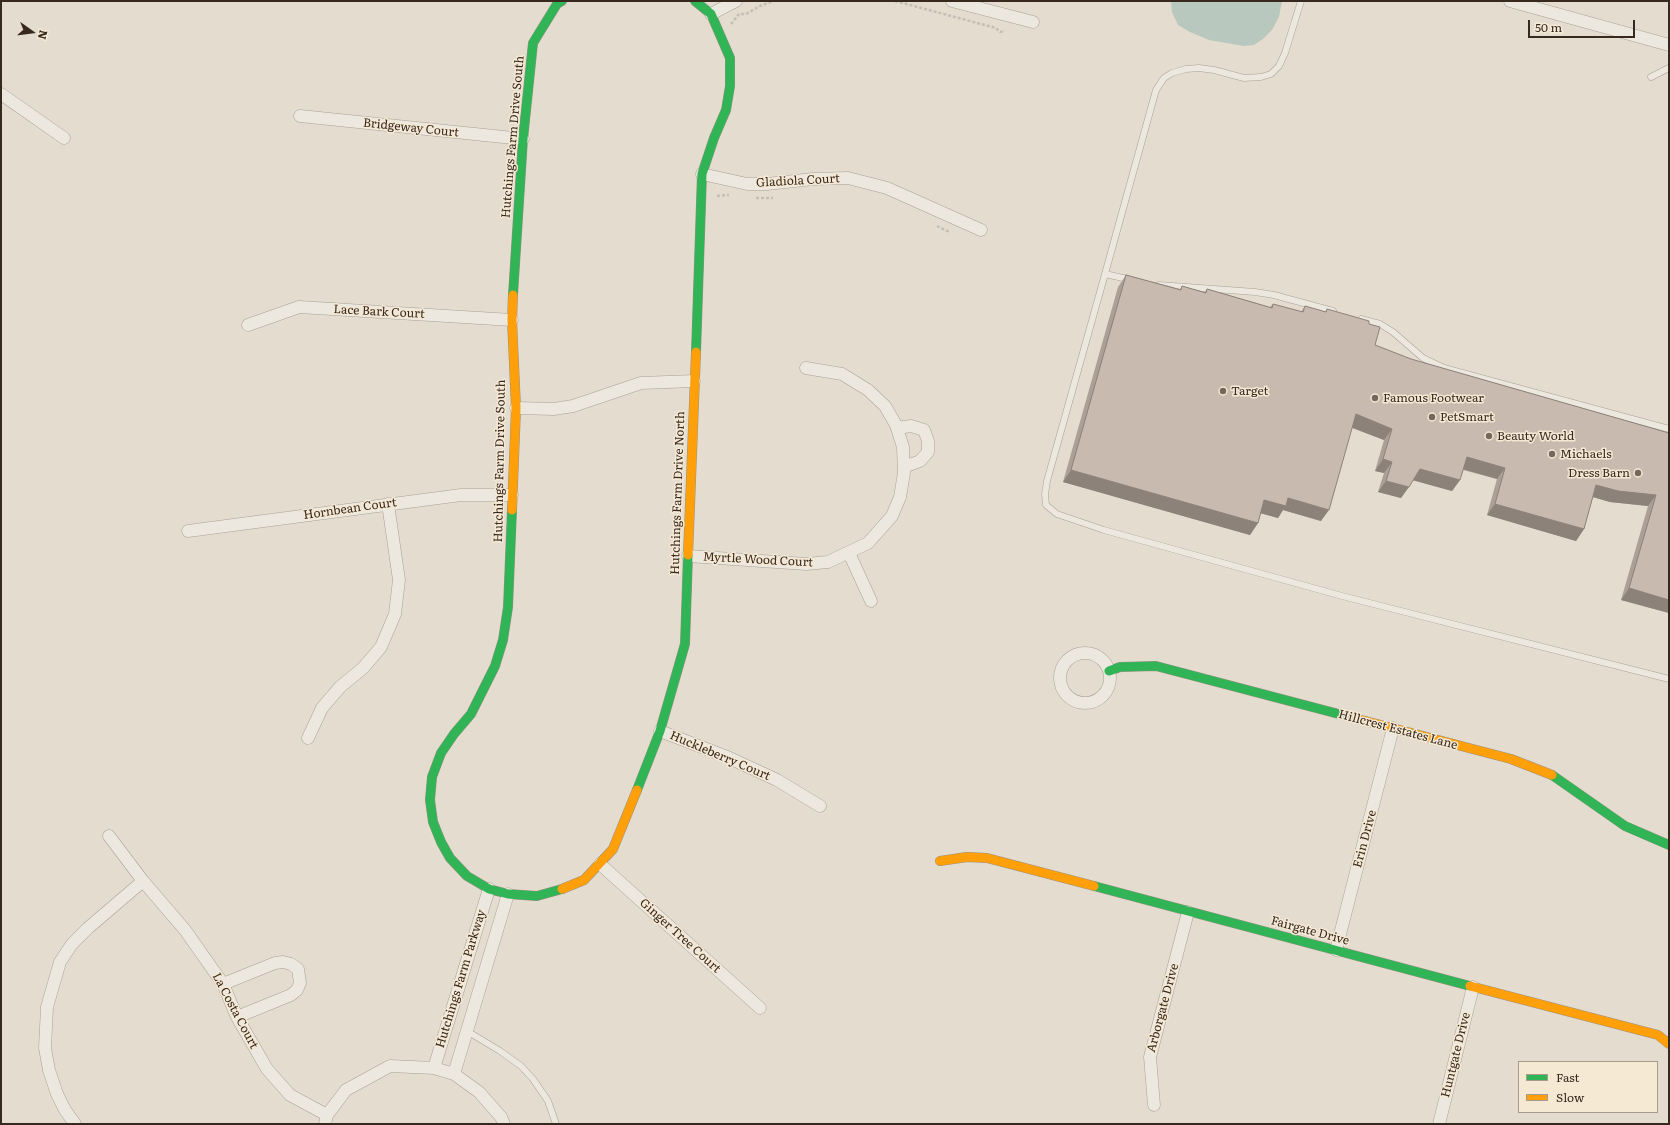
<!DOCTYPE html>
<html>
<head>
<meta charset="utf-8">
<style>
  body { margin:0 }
  #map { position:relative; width:1670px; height:1125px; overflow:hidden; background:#e4dcce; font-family:Literata,serif }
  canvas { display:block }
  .frame { position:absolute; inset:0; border:2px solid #38291f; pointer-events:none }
  .legend { position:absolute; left:1518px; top:1061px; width:140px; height:52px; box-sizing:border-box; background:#f5e9d4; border:1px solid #a99c8c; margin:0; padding:5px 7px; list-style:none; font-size:12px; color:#38291f }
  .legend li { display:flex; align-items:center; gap:8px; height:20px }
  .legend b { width:20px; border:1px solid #a99c8c }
  .north { position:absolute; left:12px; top:12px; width:40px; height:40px; -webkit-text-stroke:3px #f5e9d4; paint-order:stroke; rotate:104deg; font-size:11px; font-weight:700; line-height:16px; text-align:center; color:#38291f }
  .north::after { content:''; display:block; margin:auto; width:14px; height:18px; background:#38291f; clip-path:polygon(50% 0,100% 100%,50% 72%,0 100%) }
  .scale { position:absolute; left:1528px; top:20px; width:107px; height:18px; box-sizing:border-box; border:2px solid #38291f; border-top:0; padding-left:5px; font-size:12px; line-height:14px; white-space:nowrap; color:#38291f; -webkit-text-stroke:3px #f5e9d4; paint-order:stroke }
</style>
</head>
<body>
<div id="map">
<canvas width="1670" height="1125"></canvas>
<div class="frame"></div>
<ul class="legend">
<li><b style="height:5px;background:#30b455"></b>Fast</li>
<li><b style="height:5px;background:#ff9f0a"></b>Slow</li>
</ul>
<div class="north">N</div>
<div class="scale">50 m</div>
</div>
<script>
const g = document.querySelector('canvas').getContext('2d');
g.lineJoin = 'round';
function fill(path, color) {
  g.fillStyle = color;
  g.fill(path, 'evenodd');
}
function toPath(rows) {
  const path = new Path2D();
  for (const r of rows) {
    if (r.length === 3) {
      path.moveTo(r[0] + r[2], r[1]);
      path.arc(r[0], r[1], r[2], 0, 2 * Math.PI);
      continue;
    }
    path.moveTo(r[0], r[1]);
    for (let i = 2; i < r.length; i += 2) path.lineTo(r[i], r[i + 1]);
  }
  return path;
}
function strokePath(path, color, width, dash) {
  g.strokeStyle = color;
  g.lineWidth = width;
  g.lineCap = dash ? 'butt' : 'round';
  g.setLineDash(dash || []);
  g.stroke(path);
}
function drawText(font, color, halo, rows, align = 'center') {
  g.font = font + ' Literata,serif';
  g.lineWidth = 3;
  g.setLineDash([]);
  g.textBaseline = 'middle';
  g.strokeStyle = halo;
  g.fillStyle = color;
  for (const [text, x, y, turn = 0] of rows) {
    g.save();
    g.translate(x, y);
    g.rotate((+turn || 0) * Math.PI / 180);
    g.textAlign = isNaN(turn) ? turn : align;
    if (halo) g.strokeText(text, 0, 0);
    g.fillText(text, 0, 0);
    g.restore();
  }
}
fill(toPath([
  [1171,1,1282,1,1279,17,1272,30,1263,39,1254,45,1244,46,1209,40,1190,32,1178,25,1172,12]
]), '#b9c8be');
const lane = toPath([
  [1651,77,1669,68],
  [1105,274,1047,481,1045,494,1046,505,1057,514,1104,530,1342,596,1669,679],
  [1132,280,1105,274,1156,90,1164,78,1172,73,1186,69,1199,68,1214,70,1244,78,1261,77,1271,74,1279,66,1285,53,1301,1],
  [1159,285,1255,292,1274,295,1333,311],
  [1361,319,1380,324,1393,332,1423,358,1444,368,1669,429],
  [467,1031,500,1051,521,1066,533,1079,548,1101,556,1124]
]);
const street = toPath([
  [952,1,1033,22],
  [1510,1,1669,45],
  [711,14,736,1],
  [1,94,64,138],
  [300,116,523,139],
  [702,174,747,184,767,184,813,179,848,178,887,188,981,230],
  [248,325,299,307,512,320],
  [516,408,554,409,573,406,641,383,694,381],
  [897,428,911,426,924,430,928,441,928,452,920,461,904,467],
  [188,531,461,495,512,495],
  [849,553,871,601],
  [688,556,806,564,828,562,868,543,892,516,900,497,904,473,903,447,896,425,885,406,868,390,842,374,806,368],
  [1085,678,25],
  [660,731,725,756,777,780,820,806],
  [308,738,322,708,340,687,363,668,381,647,395,614,399,580,388,504],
  [109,836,143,881,185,930,223,984,237,1017,267,1069,290,1095,327,1115],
  [600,864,760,1008],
  [1336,950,1393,728],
  [223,984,275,963,283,962,291,964,298,969,300,983,297,990,291,995,237,1017],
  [434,1068,489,889],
  [454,1074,508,894],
  [1154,1105,1150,1057,1188,912],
  [75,1124,65,1110,57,1094,49,1070,45,1048,47,1007,60,962,72,944,88,928,143,881],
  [325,1124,327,1115,346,1090,390,1066,434,1068,454,1074,479,1092,501,1117,504,1124],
  [1439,1124,1473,987]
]);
const fast = toPath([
  [695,1,711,14,730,58,730,86,726,110,714,138,702,174,696,352],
  [513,295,523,139,533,43,557,4,562,1],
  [512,510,508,607,503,640,495,666,471,714,454,734,441,753,432,777,430,800,433,822,441,842,450,858,467,876,489,889,508,894,537,896,562,889],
  [1109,671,1120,667,1156,666,1354,718],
  [1552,775,1625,826,1669,845],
  [637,790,660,731,685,644,688,555],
  [1094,886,1470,986]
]);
const slow = toPath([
  [512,510,516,408,512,320,513,295],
  [688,555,696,352],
  [1354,718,1511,759,1552,775],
  [940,861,967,857,987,858,1094,886],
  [562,889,584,880,613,849,637,790],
  [1470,986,1658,1035,1669,1044]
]);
strokePath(lane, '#a9a196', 7);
strokePath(street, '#a9a196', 13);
strokePath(fast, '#999187', 10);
strokePath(slow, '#999187', 10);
strokePath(toPath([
  [895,1,996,28,1000,32,1005,31],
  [731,24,739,14,746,14,760,6,773,1],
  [717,196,729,195],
  [756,198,773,198],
  [937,226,947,231,949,231]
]), '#c5beb6', 2.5, [3, 2]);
strokePath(lane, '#ece7df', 6);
strokePath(street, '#ece7df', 12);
strokePath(fast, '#30b455', 9);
strokePath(slow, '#ff9f0a', 9);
fill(toPath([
  [1126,275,1180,289,1182,286,1205,292,1207,289,1270,307,1273,304,1301,312,1305,306,1325,312,1327,309,1369,324,1375,345,1411,359,1669,433,1669,613,1621,600,1648,506,1610,502,1593,497,1584,529,1576,541,1487,515,1497,479,1463,470,1460,480,1452,491,1413,480,1401,498,1378,492,1384,473,1375,471,1384,440,1352,428,1321,521,1283,510,1278,518,1261,513,1258,523,1250,535,1063,482,1118,287]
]), '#aca096');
fill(toPath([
  [1356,414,1392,429,1384,440,1348,426],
  [1467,457,1505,468,1497,479,1459,468],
  [1383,459,1392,462,1384,473,1375,471],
  [1420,469,1460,480,1452,491,1412,480],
  [1071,470,1258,523,1250,535,1063,482],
  [1386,481,1409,487,1401,498,1378,492],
  [1596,485,1656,495,1648,506,1610,502,1589,496],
  [1288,498,1329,510,1321,521,1283,510,1278,518,1256,512,1264,500],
  [1495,504,1584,529,1576,541,1487,515],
  [1629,588,1669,600,1669,613,1621,600]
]), '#8c827a');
const building = toPath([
  [1126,275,1181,290,1182,286,1206,293,1207,289,1272,308,1273,304,1303,312,1305,306,1326,312,1327,309,1369,321,1369,324,1380,327,1375,345,1411,359,1669,433,1669,600,1629,588,1656,495,1618,491,1596,485,1584,529,1495,504,1505,468,1467,457,1460,480,1420,469,1409,487,1386,481,1392,462,1383,459,1392,429,1356,414,1329,510,1288,498,1286,506,1264,500,1258,523,1071,470,1126,275]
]);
fill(building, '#c8baaf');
strokePath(building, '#8c827a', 1);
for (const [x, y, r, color] of [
  [1223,391,4,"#74685c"],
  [1375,398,4,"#74685c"],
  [1432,417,4,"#74685c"],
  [1489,436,4,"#74685c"],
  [1552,454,4,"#74685c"],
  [1638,473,4,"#74685c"]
]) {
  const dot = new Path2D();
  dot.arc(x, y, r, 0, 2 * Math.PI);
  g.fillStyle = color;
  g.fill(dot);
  strokePath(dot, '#f5e9d4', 1.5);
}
drawText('12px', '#38291f', '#f5e9d4', [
  ["Bridgeway Court",411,128,6],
  ["Hutchings Farm Drive South",513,137,-85],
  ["Gladiola Court",798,181,-3],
  ["Lace Bark Court",379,312,3],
  ["Hutchings Farm Drive South",500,461,-89],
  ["Hutchings Farm Drive North",678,493,-88],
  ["Hornbean Court",350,509,-8],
  ["Myrtle Wood Court",758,560,3],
  ["Hillcrest Estates Lane",1398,730,15],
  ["Huckleberry Court",720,756,23],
  ["Erin Drive",1365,839,-75],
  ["Fairgate Drive",1310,931,15],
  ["Ginger Tree Court",680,936,42],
  ["Hutchings Farm Parkway",461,979,-73],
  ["Arborgate Drive",1163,1008,-75],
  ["La Costa Court",235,1011,62],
  ["Huntgate Drive",1456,1055,-76]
]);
drawText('12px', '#38291f', '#f5e9d4', [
  ["Target",1231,391],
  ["Famous Footwear",1383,398],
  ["PetSmart",1440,417],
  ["Beauty World",1497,436],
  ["Michaels",1560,454],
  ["Dress Barn",1630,473,"right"]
], 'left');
</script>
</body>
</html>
